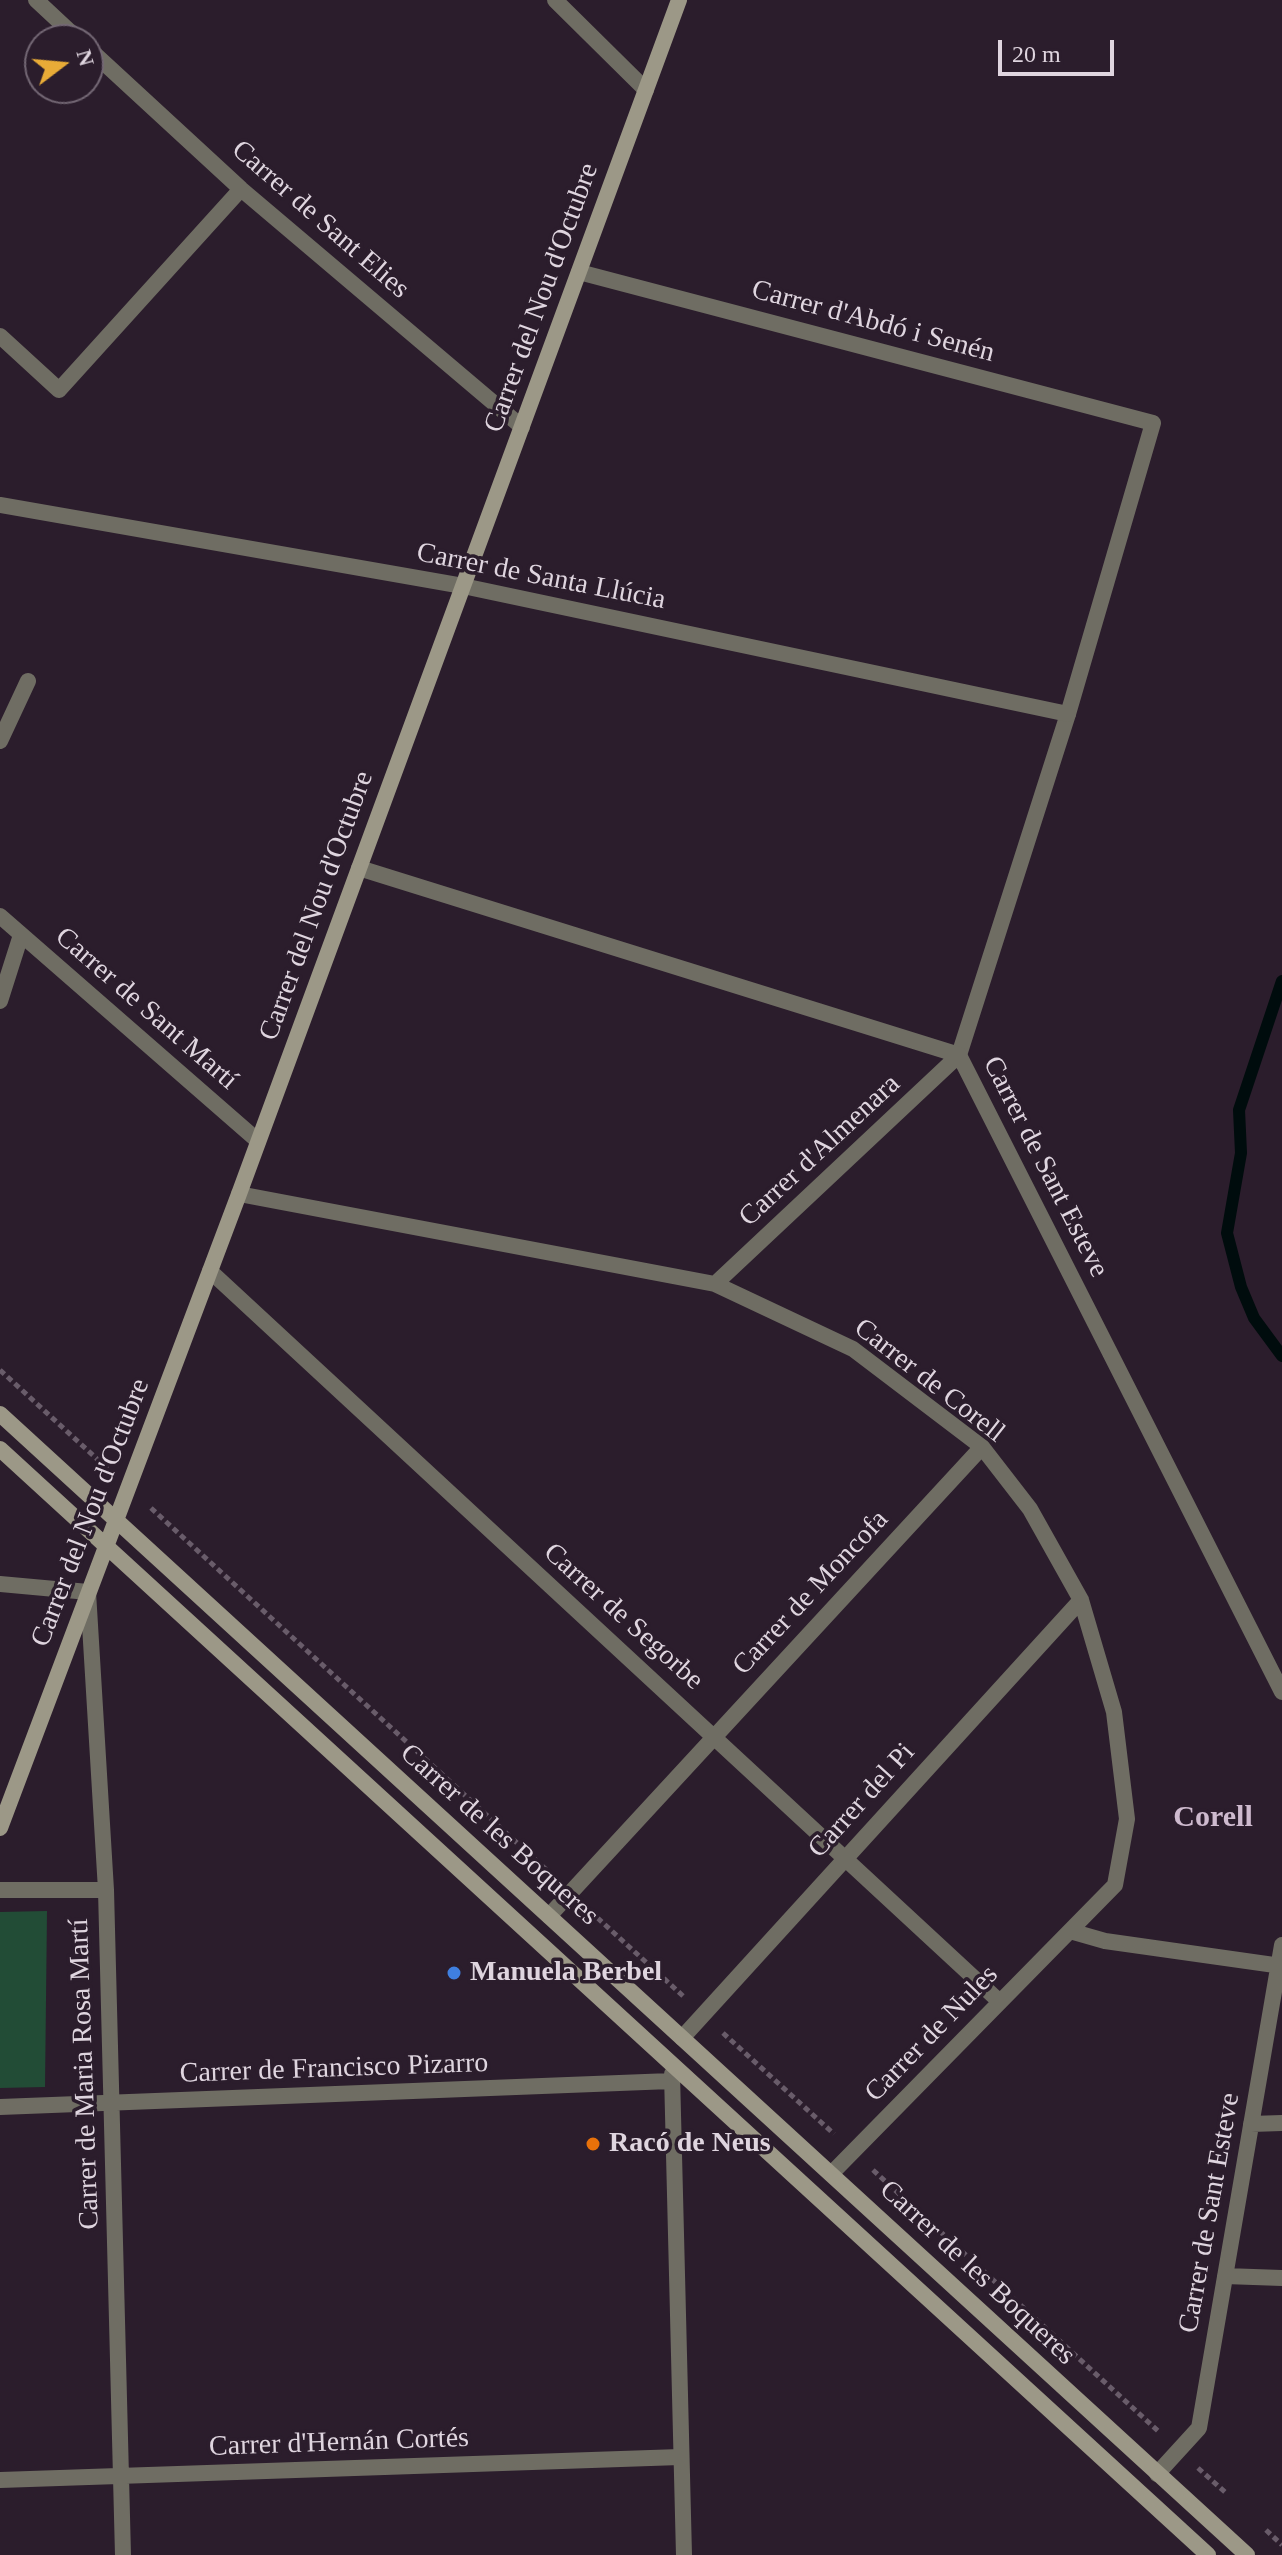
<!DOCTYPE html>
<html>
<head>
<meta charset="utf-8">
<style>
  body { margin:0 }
  #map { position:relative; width:1282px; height:2555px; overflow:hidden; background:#2b1d2c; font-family:Georgia,serif }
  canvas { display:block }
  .north { position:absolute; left:24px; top:24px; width:80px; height:80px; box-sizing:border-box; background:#2b1d2c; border:2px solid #736774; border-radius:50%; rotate:74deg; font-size:22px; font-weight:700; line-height:32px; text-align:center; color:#dfd5df }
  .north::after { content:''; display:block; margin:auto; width:28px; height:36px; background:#e8ab37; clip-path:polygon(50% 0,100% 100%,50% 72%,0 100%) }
  .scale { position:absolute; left:998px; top:40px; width:116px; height:36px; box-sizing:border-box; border:4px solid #dfd5df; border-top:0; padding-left:10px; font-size:24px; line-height:28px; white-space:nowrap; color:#dfd5df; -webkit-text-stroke:6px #2b1d2c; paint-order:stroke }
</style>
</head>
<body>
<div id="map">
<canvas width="1282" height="2555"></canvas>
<div class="north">N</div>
<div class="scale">20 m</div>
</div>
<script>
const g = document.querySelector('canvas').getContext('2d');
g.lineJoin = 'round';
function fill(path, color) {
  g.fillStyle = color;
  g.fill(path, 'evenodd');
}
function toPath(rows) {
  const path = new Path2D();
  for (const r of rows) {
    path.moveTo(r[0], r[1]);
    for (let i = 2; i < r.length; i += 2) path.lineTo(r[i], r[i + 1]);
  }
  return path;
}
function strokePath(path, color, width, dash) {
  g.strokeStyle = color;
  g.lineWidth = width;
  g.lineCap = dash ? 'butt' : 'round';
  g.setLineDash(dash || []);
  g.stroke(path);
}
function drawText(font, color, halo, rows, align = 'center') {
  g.font = font + ' Georgia,serif';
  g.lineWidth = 7;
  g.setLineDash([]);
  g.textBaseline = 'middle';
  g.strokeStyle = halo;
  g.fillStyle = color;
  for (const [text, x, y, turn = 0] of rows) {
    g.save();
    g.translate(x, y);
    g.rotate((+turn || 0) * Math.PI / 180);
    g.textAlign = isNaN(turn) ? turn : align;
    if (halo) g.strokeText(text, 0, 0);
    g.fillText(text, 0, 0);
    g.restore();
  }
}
fill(toPath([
  [47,1911,45,2087,0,2088,0,1912]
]), '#224c36');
strokePath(toPath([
  [1282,981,1239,1110,1241,1153,1227,1233,1241,1287,1254,1318,1282,1356]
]), '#000c0d', 12);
strokePath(toPath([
  [0,1370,108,1469],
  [151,1508,551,1874],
  [590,1911,683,1996],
  [723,2033,834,2134],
  [873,2170,1158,2431],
  [1198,2468,1226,2493],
  [1266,2530,1282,2545]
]), '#695c6a', 5, [6, 4]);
strokePath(toPath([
  [959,1055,1068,714]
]), '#6f6d63', 16);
strokePath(toPath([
  [36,0,79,40],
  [555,0,646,90],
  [88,48,241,189,522,427],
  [0,336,59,390,241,189],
  [0,505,463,586,1068,714,1153,423,579,272],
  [0,741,28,681],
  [359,868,959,1055,1282,1692],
  [0,916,258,1141],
  [0,1001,21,935],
  [239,1194,715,1284,853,1349,982,1447,1030,1509,1081,1600,1114,1712,1127,1819,1115,1885,831,2174],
  [210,1271,1000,2002],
  [715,1284,959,1055],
  [0,1584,88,1592,106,1890,123,2555],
  [0,1890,106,1890],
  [549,1916,982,1447],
  [1070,1931,1105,1941,1282,1966],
  [682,2038,1081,1600],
  [672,2074,684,2555],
  [0,2107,671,2081],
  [1251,2124,1282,2123],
  [1225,2276,1282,2278],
  [1157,2474,1199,2428,1282,1945],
  [0,2480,680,2457]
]), '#6f6d63', 16);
strokePath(toPath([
  [0,1414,1247,2555],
  [0,1449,1208,2555],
  [0,1828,239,1194,679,0]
]), '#9c9887', 16);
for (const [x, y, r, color] of [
  [454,1973,8,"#3f7fe0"],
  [593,2144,8,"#e8710a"]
]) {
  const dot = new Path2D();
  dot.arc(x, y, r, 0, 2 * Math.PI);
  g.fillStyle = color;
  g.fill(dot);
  strokePath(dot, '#2b1d2c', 3);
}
drawText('28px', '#dfd5df', '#2b1d2c', [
  ["Carrer de Sant Elies",320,220,41],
  ["Carrer del Nou d'Octubre",542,298,-70],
  ["Carrer d'Abdó i Senén",873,322,15],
  ["Carrer de Santa Llúcia",541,577,11],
  ["Carrer del Nou d'Octubre",317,906,-70],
  ["Carrer de Sant Martí",146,1009,41],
  ["Carrer d'Almenara",820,1151,-43],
  ["Carrer de Sant Esteve",1045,1167,63],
  ["Carrer de Corell",929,1381,38],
  ["Carrer del Nou d'Octubre",91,1513,-69],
  ["Carrer de Moncofa",811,1593,-47],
  ["Carrer de Segorbe",623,1617,42],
  ["Carrer del Pi",862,1801,-48],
  ["Carrer de les Boqueres",499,1835,42],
  ["Carrer de Nules",932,2034,-46],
  ["Carrer de Francisco Pizarro",334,2069,-2],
  ["Carrer de Maria Rosa Martí",85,2074,-92],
  ["Carrer de Sant Esteve",1210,2213,-80],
  ["Carrer de les Boqueres",977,2273,43],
  ["Carrer d'Hernán Cortés",339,2443,-2]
]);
drawText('bold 28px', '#dfd5df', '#2b1d2c', [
  ["Manuela Berbel",470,1973],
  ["Racó de Neus",609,2144]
], 'left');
drawText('bold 30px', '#cebace', '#2b1d2c', [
  ["Corell",1213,1818]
]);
</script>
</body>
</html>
